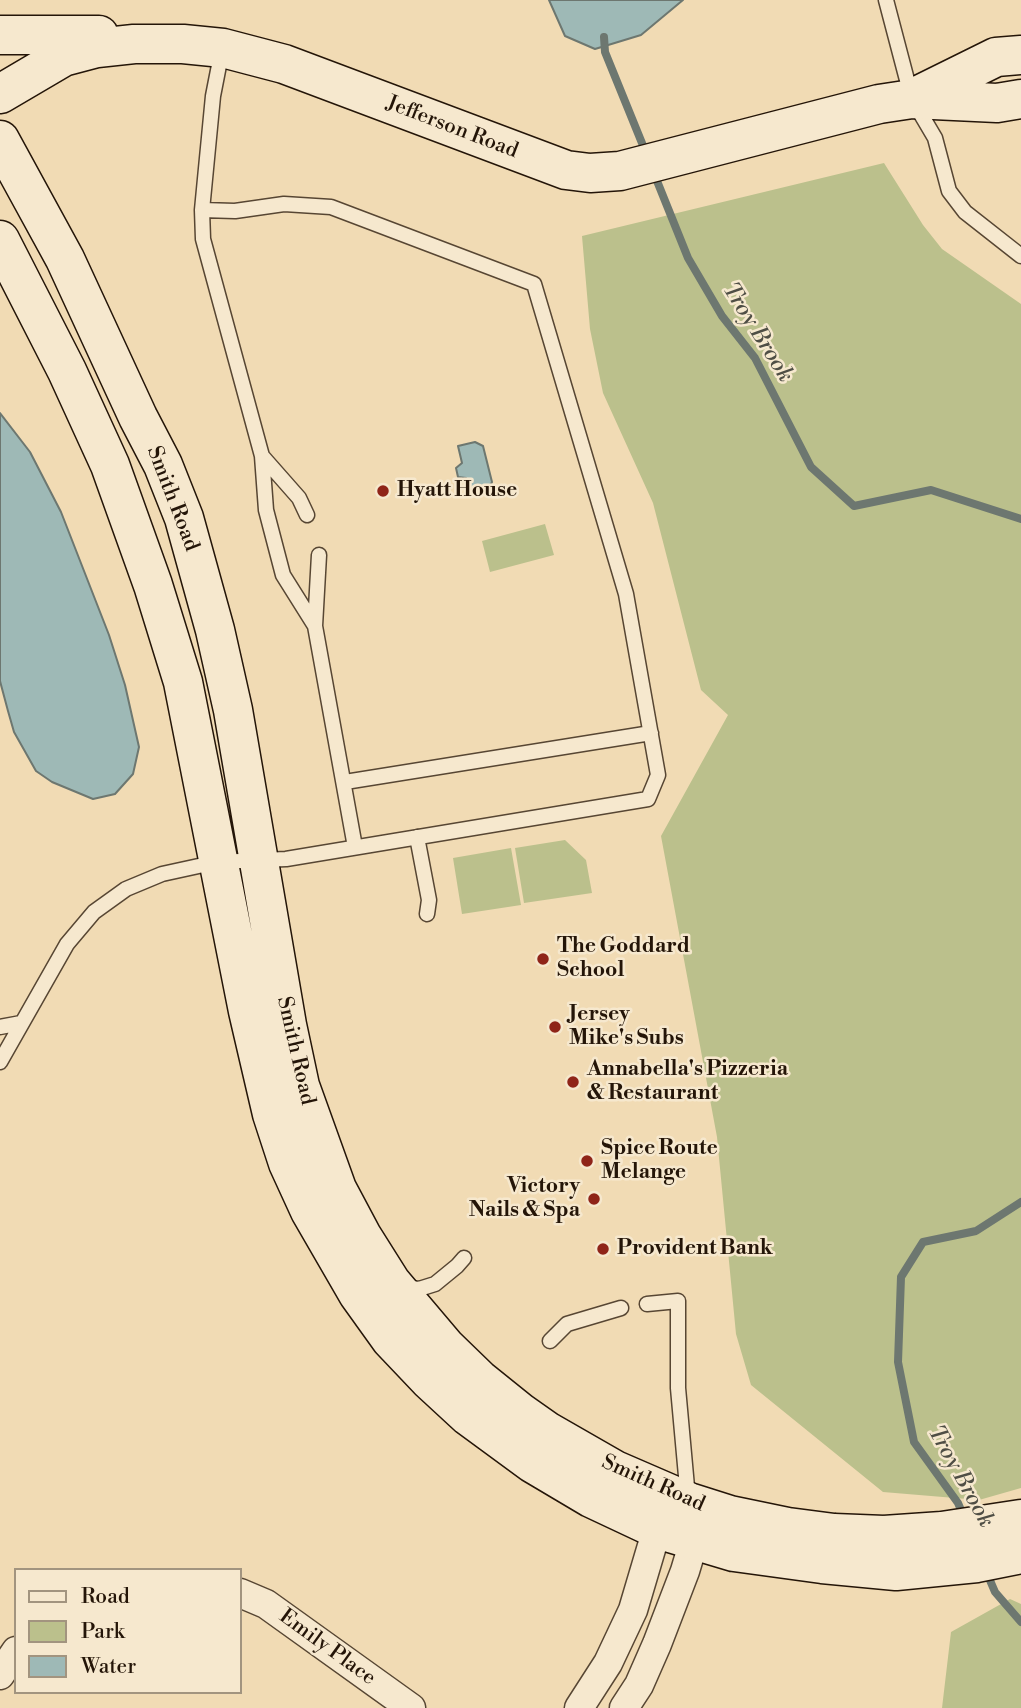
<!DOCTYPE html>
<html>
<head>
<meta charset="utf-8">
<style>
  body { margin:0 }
  #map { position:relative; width:1021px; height:1708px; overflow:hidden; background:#f1dbb4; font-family:"Libre Bodoni",serif }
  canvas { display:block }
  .legend { position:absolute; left:14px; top:1568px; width:228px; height:126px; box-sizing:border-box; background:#f6e8ce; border:2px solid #a2947f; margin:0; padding:9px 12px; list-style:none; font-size:21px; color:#241508 }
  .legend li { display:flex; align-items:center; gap:14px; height:35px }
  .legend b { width:35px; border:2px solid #a2947f }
</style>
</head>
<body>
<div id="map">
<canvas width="1021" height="1708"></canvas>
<ul class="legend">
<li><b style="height:9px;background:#f6e8ce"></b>Road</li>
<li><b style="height:19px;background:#bbc08c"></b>Park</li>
<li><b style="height:19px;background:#9eb9b6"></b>Water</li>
</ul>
</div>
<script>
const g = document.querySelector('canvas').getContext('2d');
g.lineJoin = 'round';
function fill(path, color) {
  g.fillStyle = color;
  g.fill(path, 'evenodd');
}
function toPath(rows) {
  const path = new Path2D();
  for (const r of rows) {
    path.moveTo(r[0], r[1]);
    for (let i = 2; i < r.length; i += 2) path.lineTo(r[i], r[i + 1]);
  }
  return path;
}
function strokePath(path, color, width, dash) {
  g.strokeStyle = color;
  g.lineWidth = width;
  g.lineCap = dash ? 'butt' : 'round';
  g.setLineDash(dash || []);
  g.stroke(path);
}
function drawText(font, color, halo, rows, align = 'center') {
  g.font = font + ' "Libre Bodoni",serif';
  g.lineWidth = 5;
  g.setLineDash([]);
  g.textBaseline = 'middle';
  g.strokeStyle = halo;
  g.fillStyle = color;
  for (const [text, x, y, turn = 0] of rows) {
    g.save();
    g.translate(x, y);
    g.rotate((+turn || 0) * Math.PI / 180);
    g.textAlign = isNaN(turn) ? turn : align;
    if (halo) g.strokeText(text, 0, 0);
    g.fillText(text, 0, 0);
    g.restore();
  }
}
fill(toPath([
  [884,163,923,225,942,249,1021,304,1021,1488,979,1500,883,1492,751,1385,736,1334,717,1137,661,836,728,715,701,690,653,503,603,393,590,329,582,236],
  [545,524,554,555,490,572,482,541],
  [565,840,586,860,592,893,524,903,515,848],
  [511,848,521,905,462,914,453,858],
  [1010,1599,1021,1604,1021,1708,942,1708,951,1632]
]), '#bbc08c');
const water = toPath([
  [549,0,683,0,641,35,595,49,565,36,549,0],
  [0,413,30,452,61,512,109,635,125,685,139,747,133,774,115,794,93,799,52,782,36,771,14,732,8,711,0,681,0,413],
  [475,442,483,446,492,482,488,490,470,494,466,478,458,477,456,468,462,463,458,446,475,442]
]);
fill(water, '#9eb9b6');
strokePath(water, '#6d7770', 2);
strokePath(toPath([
  [604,37,605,52,646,153],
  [653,171,688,258,722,316,755,358,811,467,854,506,931,490,1021,519],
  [964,1517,958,1503,914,1442,898,1362,901,1277,923,1242,976,1231,1021,1202],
  [986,1571,995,1592,1021,1622]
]), '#6d7770', 8);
const lane = toPath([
  [886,0,912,99,935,138,949,191,965,212,1021,256],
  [222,50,213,96,202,210,203,239,262,456,266,510,283,575,315,626],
  [262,456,299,498,307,515],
  [319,555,315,626,355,847],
  [345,782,651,733],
  [417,837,429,900,427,914],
  [0,1027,21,1023],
  [0,1062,67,944,94,912,126,889,162,874,217,862,286,859,648,799,658,775,626,594,534,284,331,207,284,204,235,211,202,210],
  [403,1287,419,1289,435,1284,457,1266,464,1258],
  [647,1304,678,1301,678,1388,688,1498],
  [550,1341,567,1324,621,1308]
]);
const street = toPath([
  [240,1593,266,1604,411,1708],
  [0,1675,16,1651],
  [579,1708,608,1663,633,1610,657,1529,671,1517],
  [624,1708,639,1685,657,1644,685,1571,694,1541,692,1523]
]);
const secondary = toPath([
  [0,35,99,35],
  [0,94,63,57,97,48,134,44,183,44,223,48,284,64,566,170,590,173,620,171,879,104,912,99,997,103,1021,99],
  [913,98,996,57,1021,55],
  [0,140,65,259,138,417,163,465,184,518,215,630,233,710,287,1025,300,1086,337,1189,362,1236,391,1282,446,1347,479,1379,520,1412,547,1431,615,1470,689,1502,730,1515,788,1527,834,1533,884,1535,942,1531,1021,1519],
  [0,240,67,371,110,465,153,585,183,682,248,1011,272,1114,288,1163,310,1211,358,1294,391,1340,429,1380,468,1416,532,1463,591,1498,657,1529,734,1552,822,1564,896,1571,977,1563,1021,1554]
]);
strokePath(lane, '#574633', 17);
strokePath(street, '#574633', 31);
strokePath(secondary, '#241508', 41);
strokePath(lane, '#f6e8ce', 14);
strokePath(street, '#f6e8ce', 28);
strokePath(secondary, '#f6e8ce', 38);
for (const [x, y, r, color] of [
  [383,491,7,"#8f2418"],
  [543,959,7,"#8f2418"],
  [555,1027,7,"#8f2418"],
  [573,1082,7,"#8f2418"],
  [587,1161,7,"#8f2418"],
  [594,1199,7,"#8f2418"],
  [603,1249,7,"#8f2418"]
]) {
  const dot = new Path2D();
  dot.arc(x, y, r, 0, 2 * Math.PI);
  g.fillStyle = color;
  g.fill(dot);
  strokePath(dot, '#f6e8ce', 2.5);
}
drawText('21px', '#241508', '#f6e8ce', [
  ["Jefferson Road",452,128,21],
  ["Smith Road",172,499,69],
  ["Smith Road",295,1051,77],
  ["Smith Road",653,1484,24],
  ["Emily Place",327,1648,36]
]);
drawText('bold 21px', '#241508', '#f6e8ce', [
  ["Hyatt House",397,491],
  ["The Goddard",557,947],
  ["School",557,971],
  ["Jersey",569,1015],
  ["Mike's Subs",569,1039],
  ["Annabella's Pizzeria",587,1070],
  ["& Restaurant",587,1094],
  ["Spice Route",601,1149],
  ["Melange",601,1173],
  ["Victory",580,1187,"right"],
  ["Nails & Spa",580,1211,"right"],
  ["Provident Bank",617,1249]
], 'left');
drawText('italic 23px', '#4f4e45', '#f6e8ce', [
  ["Troy Brook",757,333,58],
  ["Troy Brook",960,1477,61]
]);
</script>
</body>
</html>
